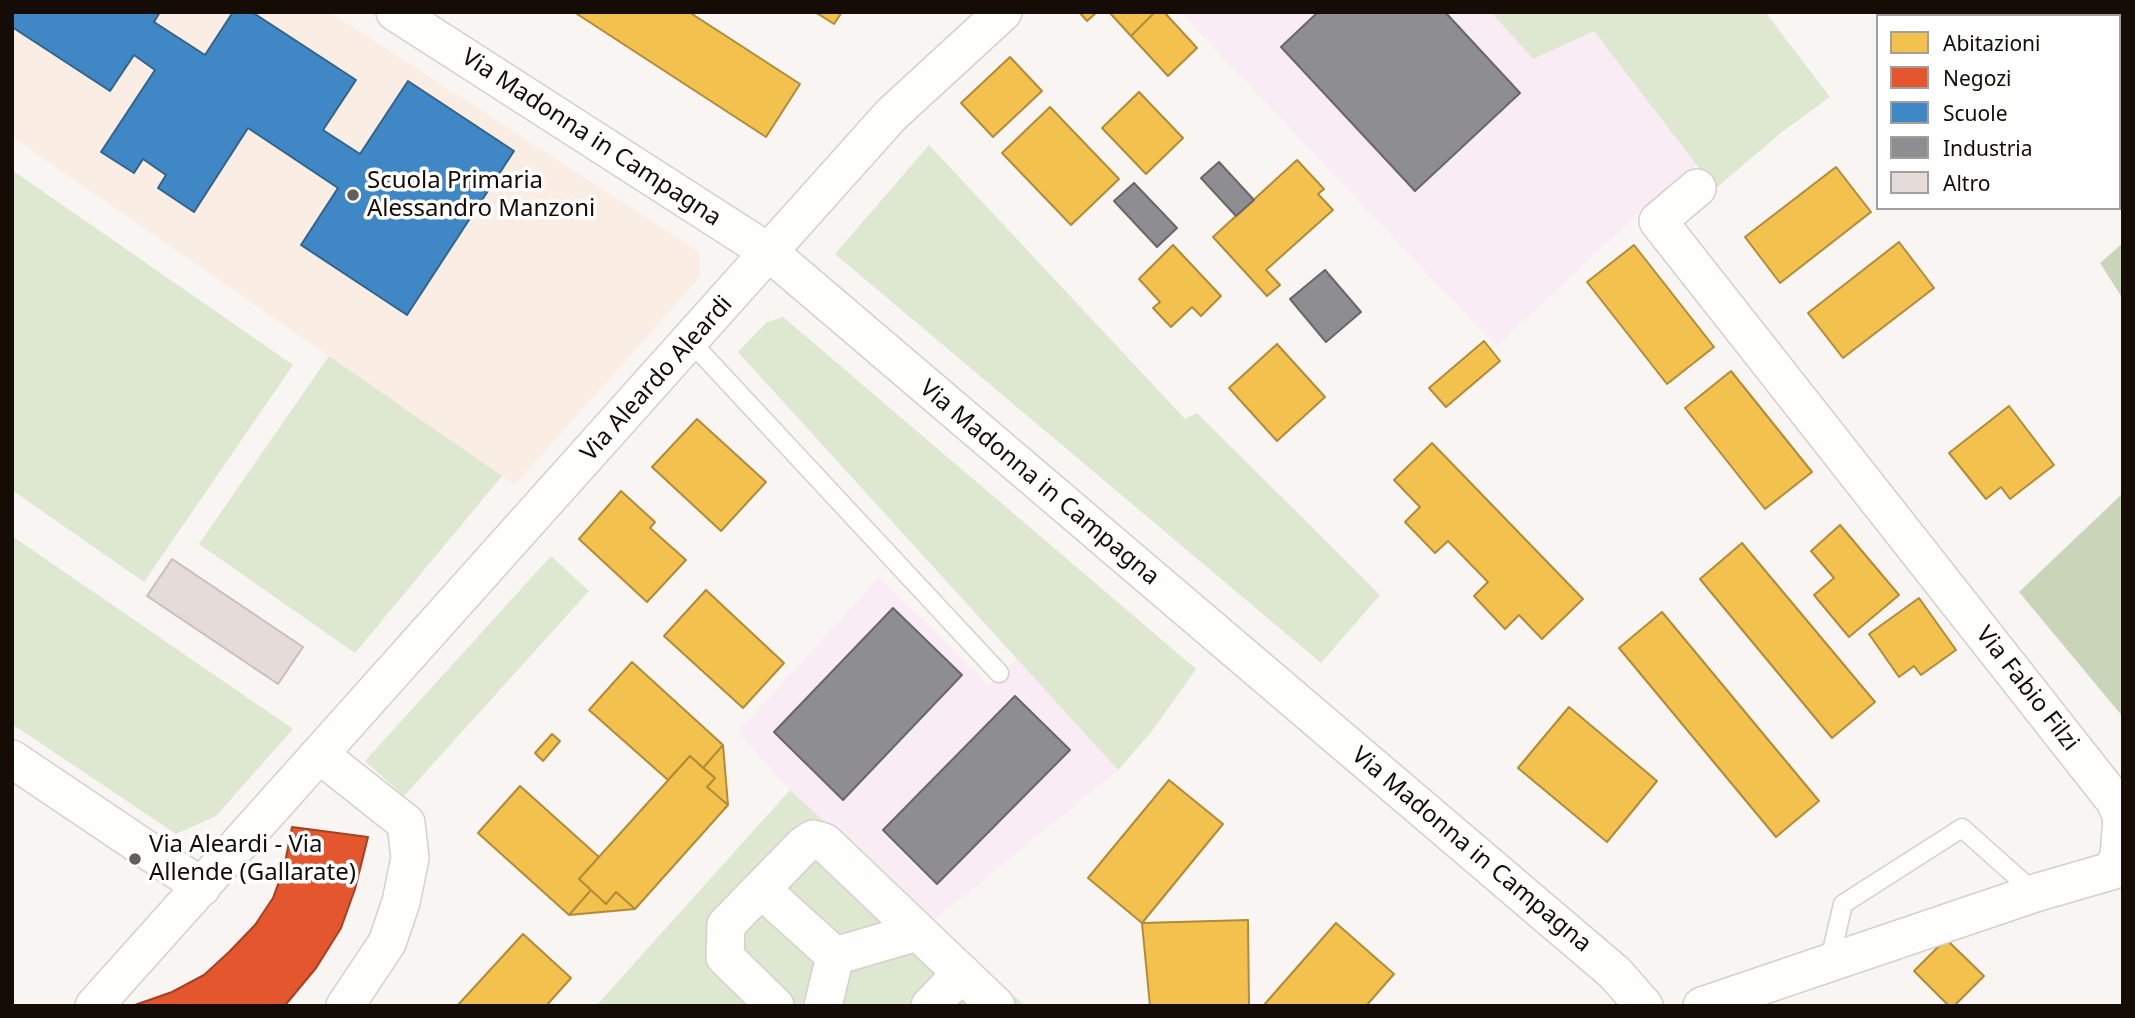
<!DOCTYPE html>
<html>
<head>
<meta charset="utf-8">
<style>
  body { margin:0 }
  #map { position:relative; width:2135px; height:1018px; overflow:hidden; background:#f8f5f3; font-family:"Noto Sans",sans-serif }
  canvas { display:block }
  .frame { position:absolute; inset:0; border:14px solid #150c05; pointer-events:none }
  .legend { position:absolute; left:1876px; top:14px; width:245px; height:196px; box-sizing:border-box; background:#fff; border:2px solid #a19e9b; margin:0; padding:9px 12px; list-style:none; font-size:21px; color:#150c05 }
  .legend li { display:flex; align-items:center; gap:14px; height:35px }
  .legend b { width:35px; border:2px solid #a19e9b }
</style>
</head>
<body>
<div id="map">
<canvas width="2135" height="1018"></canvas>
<div class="frame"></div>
<ul class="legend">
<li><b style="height:19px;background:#f2c14e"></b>Abitazioni</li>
<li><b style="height:19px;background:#e4572e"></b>Negozi</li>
<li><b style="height:19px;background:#3f88c5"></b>Scuole</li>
<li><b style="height:19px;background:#8d8d92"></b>Industria</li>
<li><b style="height:19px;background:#e5dcda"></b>Altro</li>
</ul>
</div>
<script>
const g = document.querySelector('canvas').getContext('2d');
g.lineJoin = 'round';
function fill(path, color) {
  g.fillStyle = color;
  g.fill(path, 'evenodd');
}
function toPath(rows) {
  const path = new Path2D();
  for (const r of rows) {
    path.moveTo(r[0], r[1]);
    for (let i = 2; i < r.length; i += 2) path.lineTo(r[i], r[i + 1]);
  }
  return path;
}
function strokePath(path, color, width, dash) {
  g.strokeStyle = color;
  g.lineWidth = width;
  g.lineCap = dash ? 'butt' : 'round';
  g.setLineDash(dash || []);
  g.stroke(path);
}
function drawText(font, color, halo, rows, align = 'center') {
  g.font = font + ' "Noto Sans",sans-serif';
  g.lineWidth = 7;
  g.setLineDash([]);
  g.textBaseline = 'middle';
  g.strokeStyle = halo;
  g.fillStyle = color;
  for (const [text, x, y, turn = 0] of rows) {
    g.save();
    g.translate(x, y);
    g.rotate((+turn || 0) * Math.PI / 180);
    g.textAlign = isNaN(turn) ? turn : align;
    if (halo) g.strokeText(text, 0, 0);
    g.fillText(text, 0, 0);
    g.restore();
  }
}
fill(toPath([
  [1180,12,1491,12,1533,59,1593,30,1696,165,1637,215,1496,346],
  [879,578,989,685,1017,659,1118,770,933,921,790,790,738,732]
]), '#f9ecf4');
fill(toPath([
  [12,12,330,12,699,252,700,277,515,485,12,137]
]), '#faeee4');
fill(toPath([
  [1491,12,1765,12,1830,97,1782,132,1715,189,1594,31,1533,59],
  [929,145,1185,419,1197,413,1380,595,1321,663,835,254],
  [12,170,293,365,144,582,12,490],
  [783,317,1196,669,1152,731,1118,770,738,352,767,322],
  [329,356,502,476,355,653,199,544],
  [12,536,293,729,216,816,176,834,12,724],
  [551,556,589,591,404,796,365,761],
  [790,790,1025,1006,596,1006]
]), '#dee7cf');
fill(toPath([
  [2123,243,2123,299,2100,263],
  [2123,493,2123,717,2019,592]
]), '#c9d4b9');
const homes = toPath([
  [574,12,689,12,800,84,766,137,574,12],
  [815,12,842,12,834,24,815,12],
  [1079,12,1097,12,1087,21,1079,12],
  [1109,12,1155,12,1131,36,1109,12],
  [1155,12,1164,12,1197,48,1168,76,1131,36,1155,12],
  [1010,57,1042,91,993,137,961,103,1010,57],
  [1139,92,1183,138,1146,174,1102,128,1139,92],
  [1050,107,1119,179,1071,225,1002,153,1050,107],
  [1297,160,1324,189,1318,194,1333,210,1266,270,1280,285,1267,296,1213,237,1297,160],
  [1836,167,1871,212,1780,283,1745,237,1836,167],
  [1899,242,1934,288,1843,358,1808,313,1899,242],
  [1173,245,1221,296,1201,316,1192,307,1171,327,1153,308,1160,302,1139,279,1173,245],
  [1634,245,1714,347,1667,384,1587,282,1634,245],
  [1484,341,1500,361,1446,407,1429,388,1484,341],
  [1277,344,1325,397,1277,441,1229,388,1277,344],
  [1731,371,1812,472,1765,509,1685,408,1731,371],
  [2009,406,2054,465,2010,499,2001,487,1986,499,1949,453,2009,406],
  [697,419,766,482,721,531,652,467,697,419],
  [1432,443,1583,599,1542,639,1519,615,1505,629,1474,596,1488,582,1448,541,1435,553,1405,522,1420,507,1394,480,1432,443],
  [621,491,655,522,650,528,686,560,647,602,579,539,621,491],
  [1840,525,1899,595,1849,637,1814,595,1834,578,1811,551,1840,525],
  [1742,543,1875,702,1832,738,1700,579,1742,543],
  [706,590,784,663,743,708,664,636,706,590],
  [1919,598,1956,650,1921,675,1914,666,1899,677,1869,634,1919,598],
  [1662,612,1819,801,1776,837,1619,648,1662,612],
  [632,662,723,745,703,768,690,756,668,780,589,710,632,662],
  [1569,707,1657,781,1607,842,1518,768,1569,707],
  [552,734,560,741,543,761,535,753,552,734],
  [723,745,728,805,707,787,715,778,703,768,723,745],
  [690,756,715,778,707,787,728,805,635,909,616,892,606,904,579,879,690,756],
  [1169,780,1223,824,1142,923,1088,878,1169,780],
  [520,786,599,857,579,879,591,890,569,915,478,833,520,786],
  [591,890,606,904,616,892,635,909,569,915,591,890],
  [1248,920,1249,1006,1150,1006,1142,923,1248,920],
  [1336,923,1394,974,1366,1006,1263,1006,1336,923],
  [523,934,571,978,546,1006,457,1006,523,934],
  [1946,939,1984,976,1954,1006,1949,1006,1914,971,1946,939]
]);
fill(homes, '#f2c14e');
strokePath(homes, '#b08b38', 2);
const shops = toPath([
  [292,827,368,837,355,889,341,928,316,968,287,1003,284,1006,132,1006,172,992,204,975,229,952,255,925,273,898,284,868,292,827]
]);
fill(shops, '#e4572e');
strokePath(shops, '#a64022', 2);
const schools = toPath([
  [12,12,160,12,154,22,205,55,233,12,252,12,356,80,323,130,360,154,408,81,514,151,407,315,301,245,338,188,248,128,194,212,158,188,166,175,143,159,134,173,101,152,155,70,134,55,110,91,12,27,12,12]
]);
fill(schools, '#3f88c5');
strokePath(schools, '#32638b', 2);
const industry = toPath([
  [1318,12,1445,12,1520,93,1415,191,1281,47,1318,12],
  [1219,162,1254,200,1236,216,1201,178,1219,162],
  [1134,183,1177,228,1157,247,1114,201,1134,183],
  [1325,270,1361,312,1326,342,1290,299,1325,270],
  [893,608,962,675,843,800,774,732,893,608],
  [1015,696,1070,750,937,884,883,830,1015,696]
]);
fill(industry, '#8d8d92');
strokePath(industry, '#696668', 2);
const building = toPath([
  [172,559,303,647,278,684,147,596,172,559]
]);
fill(building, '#e5dcda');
strokePath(building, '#c8bfbd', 2);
const lane = toPath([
  [690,341,999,673],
  [1829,964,1843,904,1962,828,2035,893]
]);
const street = toPath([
  [395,12,770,253,1615,973,1644,1006],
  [1697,188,1658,221,2115,801,2122,817,2119,857,2111,871,2035,893,1702,1006],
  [320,755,406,823,410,858,401,902,387,943,345,1006],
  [12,759,202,887],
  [761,889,835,956],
  [94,1006,891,115,1003,12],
  [775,1006,725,957,726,925,803,846,813,839,824,842,996,1006],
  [823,1006,835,956,917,932],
  [930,1006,962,973]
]);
strokePath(lane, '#d6cfca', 21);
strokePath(street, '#d6cfca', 40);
strokePath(lane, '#fefefd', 18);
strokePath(street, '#fefefd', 37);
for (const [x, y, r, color] of [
  [353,195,7,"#645e58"],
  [135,859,7,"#645e58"]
]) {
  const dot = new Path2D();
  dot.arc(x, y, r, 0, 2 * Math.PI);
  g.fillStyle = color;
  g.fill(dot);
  strokePath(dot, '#fff', 2.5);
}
drawText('24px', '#150c05', '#fff', [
  ["Via Madonna in Campagna",591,138,33],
  ["Via Aleardo Aleardi",657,379,-48],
  ["Via Madonna in Campagna",1039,483,40],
  ["Via Fabio Filzi",2027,689,52],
  ["Via Madonna in Campagna",1471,850,40]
]);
drawText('24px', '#150c05', '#fff', [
  ["Scuola Primaria",367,181],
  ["Alessandro Manzoni",367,209],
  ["Via Aleardi - Via",149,845],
  ["Allende (Gallarate)",149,873]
], 'left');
</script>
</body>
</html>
